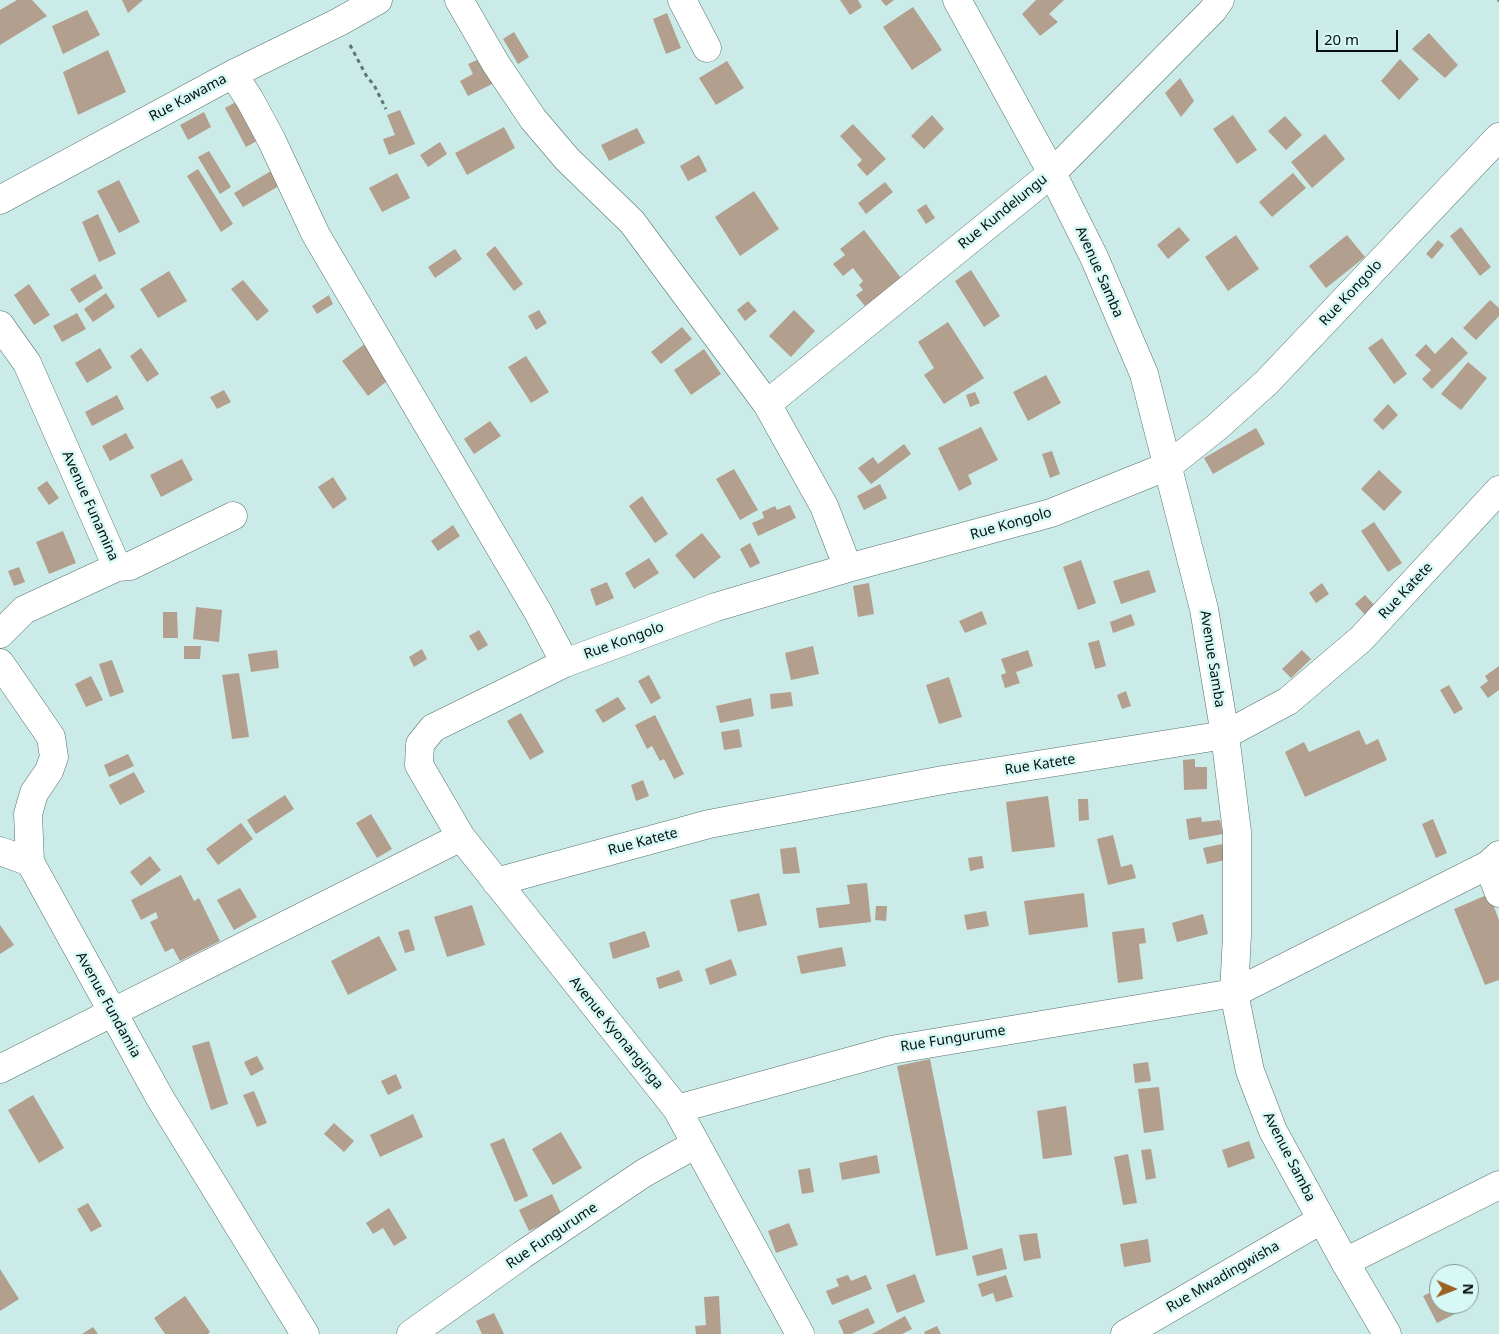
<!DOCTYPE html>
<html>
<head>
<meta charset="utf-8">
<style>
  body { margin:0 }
  #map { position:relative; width:1499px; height:1334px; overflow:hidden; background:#caebe7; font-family:"Noto Sans",sans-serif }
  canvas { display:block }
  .north { position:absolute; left:1429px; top:1264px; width:50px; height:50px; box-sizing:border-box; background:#d7f8f4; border:1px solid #839b98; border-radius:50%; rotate:91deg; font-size:14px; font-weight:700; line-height:20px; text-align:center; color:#05100f }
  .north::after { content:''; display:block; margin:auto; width:18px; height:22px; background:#9c6221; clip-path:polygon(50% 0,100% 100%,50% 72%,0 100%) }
  .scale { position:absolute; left:1316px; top:30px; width:82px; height:22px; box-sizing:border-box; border:2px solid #05100f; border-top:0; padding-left:6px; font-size:15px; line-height:18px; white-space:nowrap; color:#05100f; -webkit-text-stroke:4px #d7f8f4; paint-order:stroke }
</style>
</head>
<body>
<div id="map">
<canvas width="1499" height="1334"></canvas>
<div class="north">N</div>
<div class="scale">20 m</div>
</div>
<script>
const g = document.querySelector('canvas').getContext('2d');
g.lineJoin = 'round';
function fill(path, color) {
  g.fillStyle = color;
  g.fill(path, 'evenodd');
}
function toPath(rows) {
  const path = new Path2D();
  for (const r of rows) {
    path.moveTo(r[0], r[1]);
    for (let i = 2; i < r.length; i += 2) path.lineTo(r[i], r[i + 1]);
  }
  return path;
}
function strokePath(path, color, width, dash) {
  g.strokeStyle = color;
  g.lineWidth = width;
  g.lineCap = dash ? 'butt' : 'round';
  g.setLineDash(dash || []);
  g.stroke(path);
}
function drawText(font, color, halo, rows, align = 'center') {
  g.font = font + ' "Noto Sans",sans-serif';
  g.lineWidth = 5;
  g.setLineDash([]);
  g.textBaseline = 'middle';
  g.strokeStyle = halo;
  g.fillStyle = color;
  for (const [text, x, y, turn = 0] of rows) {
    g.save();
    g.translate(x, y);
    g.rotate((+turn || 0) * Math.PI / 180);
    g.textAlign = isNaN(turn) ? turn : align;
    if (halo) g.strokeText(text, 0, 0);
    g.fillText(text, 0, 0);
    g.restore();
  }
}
fill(toPath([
  [17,0,32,0,47,16,0,45,0,10],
  [122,0,143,0,128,13],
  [840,0,858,0,862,7,850,15],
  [881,0,894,0,886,6],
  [1036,0,1064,0,1049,14,1058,22,1040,36,1022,14],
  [913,7,942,50,912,70,883,27],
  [87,10,100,35,63,54,52,26],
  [667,13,681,48,666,54,653,19],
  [514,32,529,57,518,64,503,39],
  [1429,33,1458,65,1445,78,1412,49],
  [108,50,126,92,78,115,63,72],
  [484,57,496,82,468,96,460,81,473,74,468,64],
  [1400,59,1419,79,1399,100,1381,81],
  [727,61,744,88,716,105,699,78],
  [1180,78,1194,101,1181,117,1165,93],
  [243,98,264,137,246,147,225,108],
  [400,110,415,144,389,155,383,139,395,135,387,115],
  [204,112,211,127,188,140,180,125],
  [932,115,944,129,924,149,911,136],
  [1233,115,1257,150,1237,164,1213,129],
  [1285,116,1302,135,1286,150,1268,131],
  [853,124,886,159,867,176,857,165,862,160,840,136],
  [504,127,515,148,467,175,455,153],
  [637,128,645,143,609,161,601,145],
  [1325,134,1345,159,1312,188,1291,162],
  [440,142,447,154,428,167,420,155],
  [209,151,231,187,220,194,198,157],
  [699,155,707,171,688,181,680,166],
  [276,168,284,183,243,207,234,193],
  [198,169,233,224,221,232,187,176],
  [397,173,410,198,382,212,369,188],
  [1293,173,1306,188,1272,217,1259,202],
  [119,180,140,222,119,233,97,191],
  [885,182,893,192,866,214,858,203],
  [754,191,779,229,740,256,715,217],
  [926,204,935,218,926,224,917,210],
  [98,214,116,254,99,262,82,222],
  [1179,227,1190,240,1168,259,1157,245],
  [1461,227,1491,267,1480,276,1450,236],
  [864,230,901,278,865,306,856,295,863,290,859,285,863,281,853,268,843,276,833,264,845,255,840,249],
  [1236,235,1259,269,1228,291,1205,257],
  [1347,235,1365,257,1326,288,1309,266],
  [1438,240,1444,245,1432,259,1426,254],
  [495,246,523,284,514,291,486,254],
  [455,249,462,259,435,278,428,267],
  [971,270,1000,316,984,327,955,281],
  [169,271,187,301,158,318,140,289],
  [95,274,103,288,79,303,70,289],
  [243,280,269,311,257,321,231,289],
  [29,284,50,315,34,325,14,295],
  [106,293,115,307,93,322,84,309],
  [329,295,333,304,317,314,312,306],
  [1490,300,1499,308,1499,316,1476,340,1463,328],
  [748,301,757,311,745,321,737,310],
  [539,310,547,323,536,330,528,316],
  [794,310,815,331,791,357,769,336],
  [77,313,86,329,62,342,53,326],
  [948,322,984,378,944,404,924,375,934,368,918,342],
  [682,327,692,339,661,364,651,352],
  [1452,337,1468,353,1432,389,1422,379,1431,370,1415,355,1426,344,1435,354],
  [1382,338,1407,374,1394,384,1368,348],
  [366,343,391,378,368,396,342,361],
  [100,348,112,368,87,383,75,363],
  [141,348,159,374,147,382,130,356],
  [704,349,721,374,691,395,674,370],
  [526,356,549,392,531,403,508,367],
  [1468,362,1487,378,1461,410,1441,394],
  [1046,375,1061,403,1028,421,1013,392],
  [224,390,231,402,217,409,210,397],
  [975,392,980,403,970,407,966,395],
  [117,395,124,409,92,426,85,412],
  [1388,404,1398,415,1383,430,1373,420],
  [490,421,501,436,474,454,464,439],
  [981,427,998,460,968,475,972,484,959,491,938,448],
  [1256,428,1265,444,1213,474,1204,458],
  [126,433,134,448,110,461,102,446],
  [904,444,911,454,871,484,858,468,873,457,878,464],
  [1052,451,1060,474,1050,478,1042,454],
  [182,459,193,480,161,497,150,475],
  [734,469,758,510,740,520,716,479],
  [1379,470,1402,492,1384,511,1361,489],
  [333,477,347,499,333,509,318,487],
  [47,481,59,498,49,505,37,488],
  [880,484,887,498,864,510,857,496],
  [642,496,668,534,655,543,629,506],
  [790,505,796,518,758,536,752,523,764,518,762,512,775,506,777,510],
  [1374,522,1402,563,1388,572,1361,531],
  [453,525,460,536,438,551,431,541],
  [63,531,76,563,49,574,36,542],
  [702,533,721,557,694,579,675,555],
  [750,543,760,563,750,568,740,549],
  [649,558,659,573,634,589,625,573],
  [1081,560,1096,603,1078,610,1063,567],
  [19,567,25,582,14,586,8,571],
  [1149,570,1156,592,1121,604,1113,581],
  [607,582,614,598,596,606,590,589],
  [869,583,874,614,858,617,853,586],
  [1322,583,1329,594,1316,603,1309,593],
  [1365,595,1377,608,1367,617,1355,604],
  [196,607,222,610,219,642,193,639],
  [982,611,987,624,965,633,959,621],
  [163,612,177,612,178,638,163,638],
  [1131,614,1135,625,1113,633,1110,622],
  [479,630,488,645,478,651,469,636],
  [1099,640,1106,666,1095,669,1088,643],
  [184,646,201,646,200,659,184,659],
  [813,646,819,674,791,680,785,653],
  [422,649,427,659,414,667,409,657],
  [277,650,279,668,251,672,248,654],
  [1028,650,1033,666,1016,672,1020,683,1005,688,1001,675,1006,673,1001,659],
  [1302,650,1311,659,1291,678,1282,669],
  [112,660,124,692,110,697,99,664],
  [1499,666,1499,690,1488,698,1480,687,1488,681,1485,676],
  [239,673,249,737,232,739,222,675],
  [649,675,661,698,651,704,638,681],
  [91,676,103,700,86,707,75,684],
  [949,677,962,717,939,724,926,685],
  [1449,685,1463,709,1454,714,1440,690],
  [1126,691,1131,706,1122,709,1117,695],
  [791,692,793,706,771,709,770,694],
  [618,697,626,709,603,723,595,710],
  [751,698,754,716,720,723,716,706],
  [521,713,544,752,530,760,507,721],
  [655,715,684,774,674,779,664,759,660,761,652,746,647,749,635,725],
  [739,729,742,747,724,750,721,732],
  [1359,730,1366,745,1378,739,1387,760,1305,797,1285,752,1304,742,1309,752],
  [128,754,134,766,109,777,104,765],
  [1195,759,1195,767,1207,767,1207,789,1184,790,1183,760],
  [134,772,145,792,120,805,109,785],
  [643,780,649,796,636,801,631,785],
  [285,795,294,809,256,834,247,820],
  [1048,796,1055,847,1012,852,1006,802],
  [1078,799,1088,799,1089,820,1079,821],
  [371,814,392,849,377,858,356,823],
  [1201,817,1202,822,1220,820,1223,834,1189,840,1186,819],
  [1433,819,1447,853,1436,858,1422,824],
  [241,823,253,839,218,865,206,849],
  [1113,835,1121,867,1132,864,1136,878,1108,885,1097,839],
  [1222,844,1226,860,1207,864,1203,848],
  [796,847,800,873,783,874,780,849],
  [150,856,161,870,141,886,130,872],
  [982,856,984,868,970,871,968,858],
  [181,875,194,901,199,898,220,941,180,961,173,948,165,952,150,922,158,918,156,912,141,920,131,900],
  [867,883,871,922,819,928,816,908,850,904,847,885],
  [240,888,257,917,234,930,217,900],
  [759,893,767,925,738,932,730,900],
  [1084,893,1088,927,1029,935,1024,901],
  [1489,894,1499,920,1499,980,1485,985,1454,909],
  [472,905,485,945,447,957,434,917],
  [876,906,887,906,886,921,875,920],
  [986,911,989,926,967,930,964,915],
  [1203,914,1208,934,1177,942,1172,923],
  [0,925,14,945,0,954],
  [1144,928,1146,943,1139,944,1143,979,1118,983,1112,932],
  [409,929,415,950,405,953,398,932],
  [645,931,650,947,613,959,609,943],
  [379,936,397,970,348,995,331,961],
  [842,947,846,966,801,974,797,956],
  [731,959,737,975,710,985,705,969],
  [679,970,683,981,659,989,656,978],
  [209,1041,228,1104,211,1110,192,1046],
  [257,1056,264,1069,251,1076,244,1062],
  [930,1059,968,1249,936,1256,897,1066],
  [1148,1062,1151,1081,1135,1083,1133,1064],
  [396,1074,402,1088,388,1095,381,1081],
  [1159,1087,1164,1130,1144,1133,1138,1089],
  [254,1091,267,1123,257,1127,243,1095],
  [33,1095,64,1148,39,1163,8,1110],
  [1066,1106,1072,1155,1043,1159,1037,1111],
  [413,1114,423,1137,380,1157,370,1135],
  [334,1123,354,1141,344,1152,324,1134],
  [561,1132,582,1168,553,1185,532,1149],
  [504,1138,528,1196,515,1202,490,1144],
  [1249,1141,1255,1158,1228,1168,1222,1150],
  [1151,1149,1156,1178,1146,1180,1141,1150],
  [1128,1154,1137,1203,1123,1205,1114,1157],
  [877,1155,880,1173,842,1180,839,1163],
  [810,1168,814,1192,802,1194,798,1170],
  [552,1194,562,1215,529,1231,519,1210],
  [88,1203,102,1226,91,1232,77,1209],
  [389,1208,407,1238,394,1246,383,1228,373,1234,366,1223],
  [789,1223,798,1245,776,1253,768,1231],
  [1037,1233,1041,1258,1024,1261,1019,1235],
  [1148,1239,1151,1262,1124,1267,1120,1244],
  [1002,1248,1007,1269,977,1276,972,1256],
  [0,1269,19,1299,0,1311],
  [915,1274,925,1302,897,1313,886,1285],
  [848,1275,851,1281,866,1275,872,1289,832,1305,826,1291,839,1286,836,1279],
  [1006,1275,1013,1297,996,1302,993,1293,982,1297,978,1284],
  [1439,1288,1439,1304,1465,1304,1467,1308,1437,1323,1423,1296],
  [185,1296,210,1332,208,1334,165,1334,154,1318],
  [719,1296,721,1334,696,1334,695,1326,706,1325,704,1297],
  [868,1308,875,1323,851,1334,844,1334,838,1321],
  [494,1313,504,1334,482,1334,476,1321],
  [905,1316,912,1329,902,1334,872,1334],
  [937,1326,941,1334,925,1334,924,1332],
  [93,1327,98,1334,82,1334]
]), '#b39f8d');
const minor = toPath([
  [459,0,496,64,533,119,567,159,632,222,767,404,824,506,848,568],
  [682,0,707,48],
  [233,74,250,100,271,139,316,235,538,612,565,663],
  [0,200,233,74,339,22,378,0],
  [0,325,27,363,117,567,24,610,0,634],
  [767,404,1052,173,1213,10,1220,0],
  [117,567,130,566,233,516],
  [0,663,51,737,54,757,49,771,34,793,28,814,30,862,160,1098,305,1334],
  [0,851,30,862],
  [1499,855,1488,865,1499,893],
  [496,882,709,824,943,780,1225,735,1288,701,1361,639,1499,490],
  [0,1069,461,837],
  [677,1109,891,1050,1234,993,1488,865],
  [1345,1262,1499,1185],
  [411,1334,522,1255,644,1173,696,1144],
  [800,1334,677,1109,461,837,419,765,420,744,433,728,565,663,716,607,848,568,1051,513,1168,466,1217,427,1266,383,1499,137],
  [1125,1334,1321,1220]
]);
const tertiary = toPath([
  [957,0,1052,173,1094,257,1144,374,1204,609,1225,735,1237,832,1237,935,1234,993,1250,1071,1273,1131,1345,1262,1387,1334]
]);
strokePath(minor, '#54726e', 29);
strokePath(tertiary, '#54726e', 29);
strokePath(toPath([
  [1498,0,1499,1],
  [350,45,367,77,374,85,386,109]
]), '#607573', 3, [4, 4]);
strokePath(minor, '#fff', 28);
strokePath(tertiary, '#fff', 28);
drawText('14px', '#05100f', '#d7f8f4', [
  ["Rue Kawama",188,98,-28],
  ["Rue Kundelungu",1003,212,-39],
  ["Avenue Samba",1099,272,66],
  ["Rue Kongolo",1351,293,-47],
  ["Avenue Funamina",90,506,66],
  ["Rue Kongolo",1011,524,-16],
  ["Rue Katete",1406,591,-47],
  ["Rue Kongolo",624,641,-20],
  ["Avenue Samba",1212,659,81],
  ["Rue Katete",1040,765,-9],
  ["Rue Katete",643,842,-15],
  ["Avenue Fundamia",108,1005,61],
  ["Avenue Kyonanginga",616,1033,51],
  ["Rue Fungurume",953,1039,-9],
  ["Avenue Samba",1289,1157,63],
  ["Rue Fungurume",552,1236,-34],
  ["Rue Mwadingwisha",1223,1277,-30]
]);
</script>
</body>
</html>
